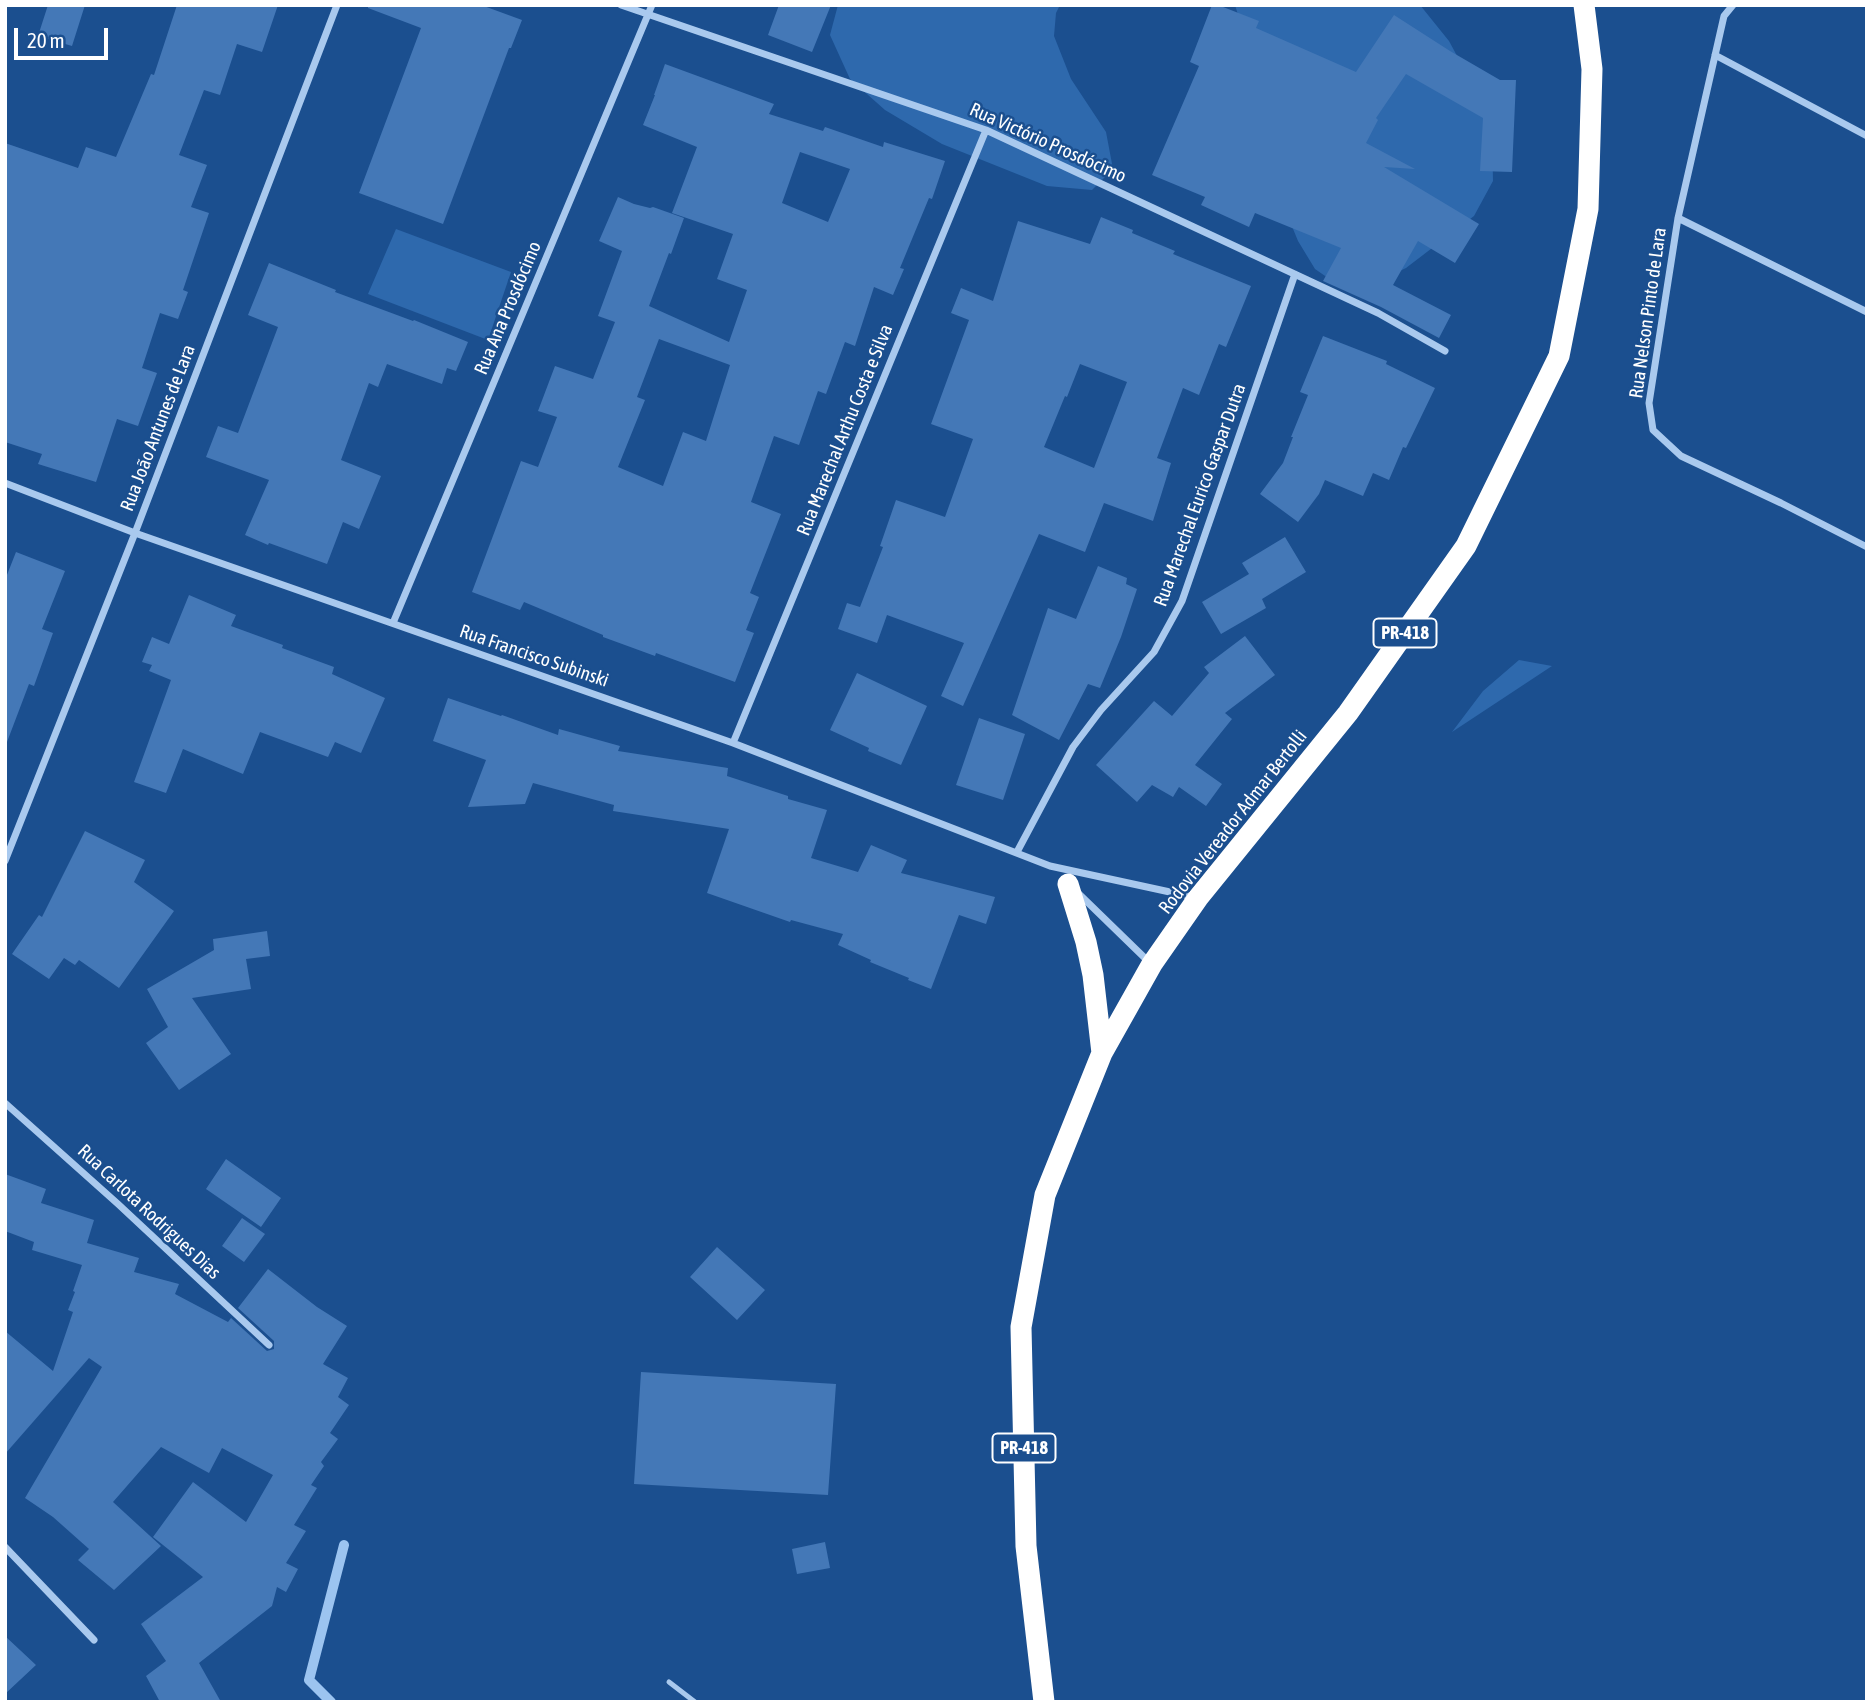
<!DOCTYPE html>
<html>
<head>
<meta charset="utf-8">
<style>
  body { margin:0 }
  #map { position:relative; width:1872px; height:1707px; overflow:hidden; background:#1b4f8f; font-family:"Asap Condensed",sans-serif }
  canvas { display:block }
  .frame { position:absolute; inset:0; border:7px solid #fff; pointer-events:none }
  .scale { position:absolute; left:14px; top:28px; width:94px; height:32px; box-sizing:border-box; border:4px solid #fff; border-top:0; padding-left:9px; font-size:21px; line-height:24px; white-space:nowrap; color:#fff; -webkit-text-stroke:5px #1b4f8f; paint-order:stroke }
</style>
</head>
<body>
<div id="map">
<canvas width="1872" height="1707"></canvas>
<div class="frame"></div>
<div class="scale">20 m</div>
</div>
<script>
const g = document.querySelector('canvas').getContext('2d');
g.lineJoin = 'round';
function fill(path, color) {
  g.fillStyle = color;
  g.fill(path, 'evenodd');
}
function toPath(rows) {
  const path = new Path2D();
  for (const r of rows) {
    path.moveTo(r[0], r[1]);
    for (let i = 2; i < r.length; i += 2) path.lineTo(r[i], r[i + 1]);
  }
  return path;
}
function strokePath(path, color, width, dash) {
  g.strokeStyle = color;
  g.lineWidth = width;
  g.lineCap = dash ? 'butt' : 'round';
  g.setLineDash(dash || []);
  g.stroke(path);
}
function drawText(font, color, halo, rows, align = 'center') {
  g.font = font + ' "Asap Condensed",sans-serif';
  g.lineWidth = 5;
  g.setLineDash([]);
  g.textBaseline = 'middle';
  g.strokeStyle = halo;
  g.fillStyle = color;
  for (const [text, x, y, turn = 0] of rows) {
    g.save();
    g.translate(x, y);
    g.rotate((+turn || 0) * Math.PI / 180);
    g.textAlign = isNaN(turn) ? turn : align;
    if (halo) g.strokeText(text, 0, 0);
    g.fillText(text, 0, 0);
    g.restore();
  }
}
fill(toPath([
  [838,5,1060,5,1056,13,1054,36,1071,79,1106,132,1113,169,1092,190,1047,186,942,144,885,110,850,79,830,35],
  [1235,5,1420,5,1449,41,1482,102,1492,132,1493,181,1474,216,1406,268,1364,288,1344,289,1315,269,1298,241,1264,158,1240,21],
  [396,229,511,272,488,340,368,294],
  [1519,660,1552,666,1452,732,1483,691]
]), '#2e69ad');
strokePath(toPath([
  [331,1702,309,1680,344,1545]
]), '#9cc4f0', 10);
fill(toPath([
  [48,5,85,5,72,46,38,36],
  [177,5,278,5,262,52,237,44,220,95,204,90,179,155,207,165,191,207,209,213,183,290,188,292,178,319,160,313,142,368,157,373,138,426,117,419,96,482,38,464,42,454,5,442,5,143,78,168,86,147,116,157,151,74,154,75],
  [368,5,481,5,522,20,511,48,509,48,443,224,359,193,421,28,368,8],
  [779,5,831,5,812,52,768,35],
  [1212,5,1218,5,1259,21,1256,28,1356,72,1394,15,1450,51,1500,80,1516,80,1512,172,1480,171,1483,118,1406,74,1376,118,1378,120,1366,143,1415,169,1384,167,1479,224,1455,263,1418,241,1393,285,1451,315,1439,338,1381,307,1323,281,1341,248,1255,213,1249,227,1201,205,1205,197,1152,175,1199,66,1190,62],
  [665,64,774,104,769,114,823,131,825,127,883,147,884,142,945,161,932,199,929,198,900,268,904,269,893,295,874,287,855,346,845,342,826,394,818,391,799,445,774,436,751,502,781,514,750,593,759,597,746,630,754,633,735,682,656,653,655,656,603,637,603,635,524,602,520,610,472,592,521,461,538,467,557,417,538,411,555,366,593,379,615,322,598,316,622,251,599,241,618,197,634,204,650,208,653,207,684,218,671,254,669,253,649,306,729,342,747,290,717,279,733,234,672,213,697,147,643,125,655,95,654,95],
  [800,152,850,169,828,222,782,203],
  [659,339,730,365,706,441,683,432,663,486,618,467,645,400,637,397],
  [1101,217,1133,230,1132,233,1175,251,1173,254,1251,286,1226,347,1219,344,1199,395,1183,388,1157,458,1171,463,1153,521,1104,503,1085,552,1039,534,963,706,941,696,964,643,887,615,877,643,838,629,847,603,860,607,883,547,880,546,896,500,945,517,973,439,931,424,969,320,951,313,961,288,993,301,1018,221,1090,244],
  [1080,364,1127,382,1094,468,1044,447,1065,396,1067,397],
  [269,263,336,290,335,292,413,321,414,320,468,342,456,371,447,368,442,384,387,364,378,387,369,383,341,460,381,476,359,529,343,522,327,564,269,543,268,545,245,535,269,480,206,457,218,426,238,433,278,327,248,315],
  [1323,336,1387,361,1386,364,1435,388,1406,448,1403,447,1389,480,1373,473,1363,496,1325,480,1319,494,1298,522,1260,494,1283,463,1293,437,1291,437,1308,395,1300,392],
  [1285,537,1306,572,1262,599,1266,608,1221,634,1202,602,1249,574,1242,563],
  [16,552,65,571,42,629,53,633,34,686,29,684,7,742,5,580],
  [1098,566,1127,578,1126,584,1137,589,1121,637,1100,688,1088,684,1059,740,1012,715,1048,608,1076,619],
  [189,595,236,615,231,626,283,645,282,648,334,667,332,674,385,698,361,753,335,742,328,757,260,732,243,774,183,749,166,793,134,782,171,680,149,671,152,665,142,662,152,637,169,644],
  [1245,636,1275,675,1225,713,1232,719,1195,765,1222,784,1206,806,1179,787,1173,797,1152,785,1137,802,1096,765,1154,701,1172,716,1209,673,1204,667],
  [857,673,927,706,901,765,868,751,869,748,830,730],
  [448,698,501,716,502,715,558,735,559,729,620,746,618,751,728,768,727,776,788,796,788,799,827,810,811,858,858,872,871,845,907,860,901,873,995,897,986,924,959,915,931,989,908,980,909,978,870,962,871,960,838,945,843,934,791,920,790,922,707,893,729,829,613,811,614,805,533,783,525,804,468,807,486,760,433,741],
  [979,718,1025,734,1003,800,956,785],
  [85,831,145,860,134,882,174,911,119,988,79,960,75,965,64,958,49,979,12,954,39,915,42,917],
  [267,931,270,956,246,959,251,989,192,998,231,1054,179,1090,146,1043,168,1027,147,989,214,950,213,939],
  [226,1159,281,1198,261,1227,206,1189],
  [5,1174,46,1189,41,1203,94,1220,87,1243,139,1258,134,1272,179,1284,175,1294,228,1322,231,1318,267,1351,274,1349,274,1341,238,1308,268,1269,317,1307,347,1326,323,1364,348,1378,338,1397,349,1405,330,1433,338,1439,321,1462,324,1466,311,1485,317,1488,294,1525,306,1531,286,1563,298,1569,286,1592,277,1587,272,1606,199,1663,221,1702,160,1702,146,1676,166,1661,141,1624,203,1577,153,1537,193,1482,246,1522,273,1475,222,1448,209,1473,161,1447,113,1502,161,1546,114,1590,78,1560,89,1549,53,1517,25,1498,102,1367,89,1358,5,1454,5,1331,53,1371,73,1312,68,1310,75,1292,73,1291,82,1265,32,1250,34,1242,5,1231],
  [242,1218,265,1234,244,1262,222,1246],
  [717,1247,765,1290,737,1320,690,1277],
  [641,1372,836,1384,828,1495,634,1484],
  [825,1542,830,1568,797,1574,792,1549],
  [5,1636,36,1665,5,1694]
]), '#4478b7');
strokePath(toPath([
  [669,1682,695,1702]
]), '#a9c9ee', 5);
strokePath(toPath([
  [621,5,986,130,1378,313,1445,351],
  [1733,5,1724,16,1678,218,1649,403,1653,430,1681,456,1781,503,1867,547],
  [1715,55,1867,136],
  [1678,218,1867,312],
  [5,483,135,533,733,743,1050,866,1193,897],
  [393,623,652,5],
  [733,743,986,130],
  [1017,852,1073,747,1101,710,1154,652,1182,601,1295,274],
  [5,861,135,533,337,5],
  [1078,893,1150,963],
  [5,1103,118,1204,269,1345],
  [5,1547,94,1640]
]), '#a9c9ee', 7);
strokePath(toPath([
  [1068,884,1086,942,1093,975,1102,1053],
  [1044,1702,1026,1546,1021,1327,1045,1195,1102,1053,1152,964,1198,898,1348,713,1466,546,1559,356,1588,209,1592,69,1584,5]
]), '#fff', 21);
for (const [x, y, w] of [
  [1405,633,63],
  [1024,1448,63]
]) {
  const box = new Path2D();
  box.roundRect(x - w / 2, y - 14.5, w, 29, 5);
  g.fillStyle = '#1b4f8f';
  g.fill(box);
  strokePath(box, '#fff', 2);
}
drawText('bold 18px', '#fff', null, [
  ["PR-418",1405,633],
  ["PR-418",1024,1448]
]);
drawText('19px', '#fff', '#1b4f8f', [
  ["Rua Victório Prosdócimo",1048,143,24],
  ["Rua Ana Prosdócimo",508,308,-67],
  ["Rua Nelson Pinto de Lara",1648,313,-82],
  ["Rua João Antunes de Lara",158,428,-69],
  ["Rua Marechal Arthu Costa e Silva",845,430,-68],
  ["Rua Marechal Eurico Gaspar Dutra",1200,495,-70],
  ["Rua Francisco Subinski",534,656,19],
  ["Rodovia Vereador Admar Bertolli",1233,822,-52],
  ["Rua Carlota Rodrigues Dias",149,1212,43]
]);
</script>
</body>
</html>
